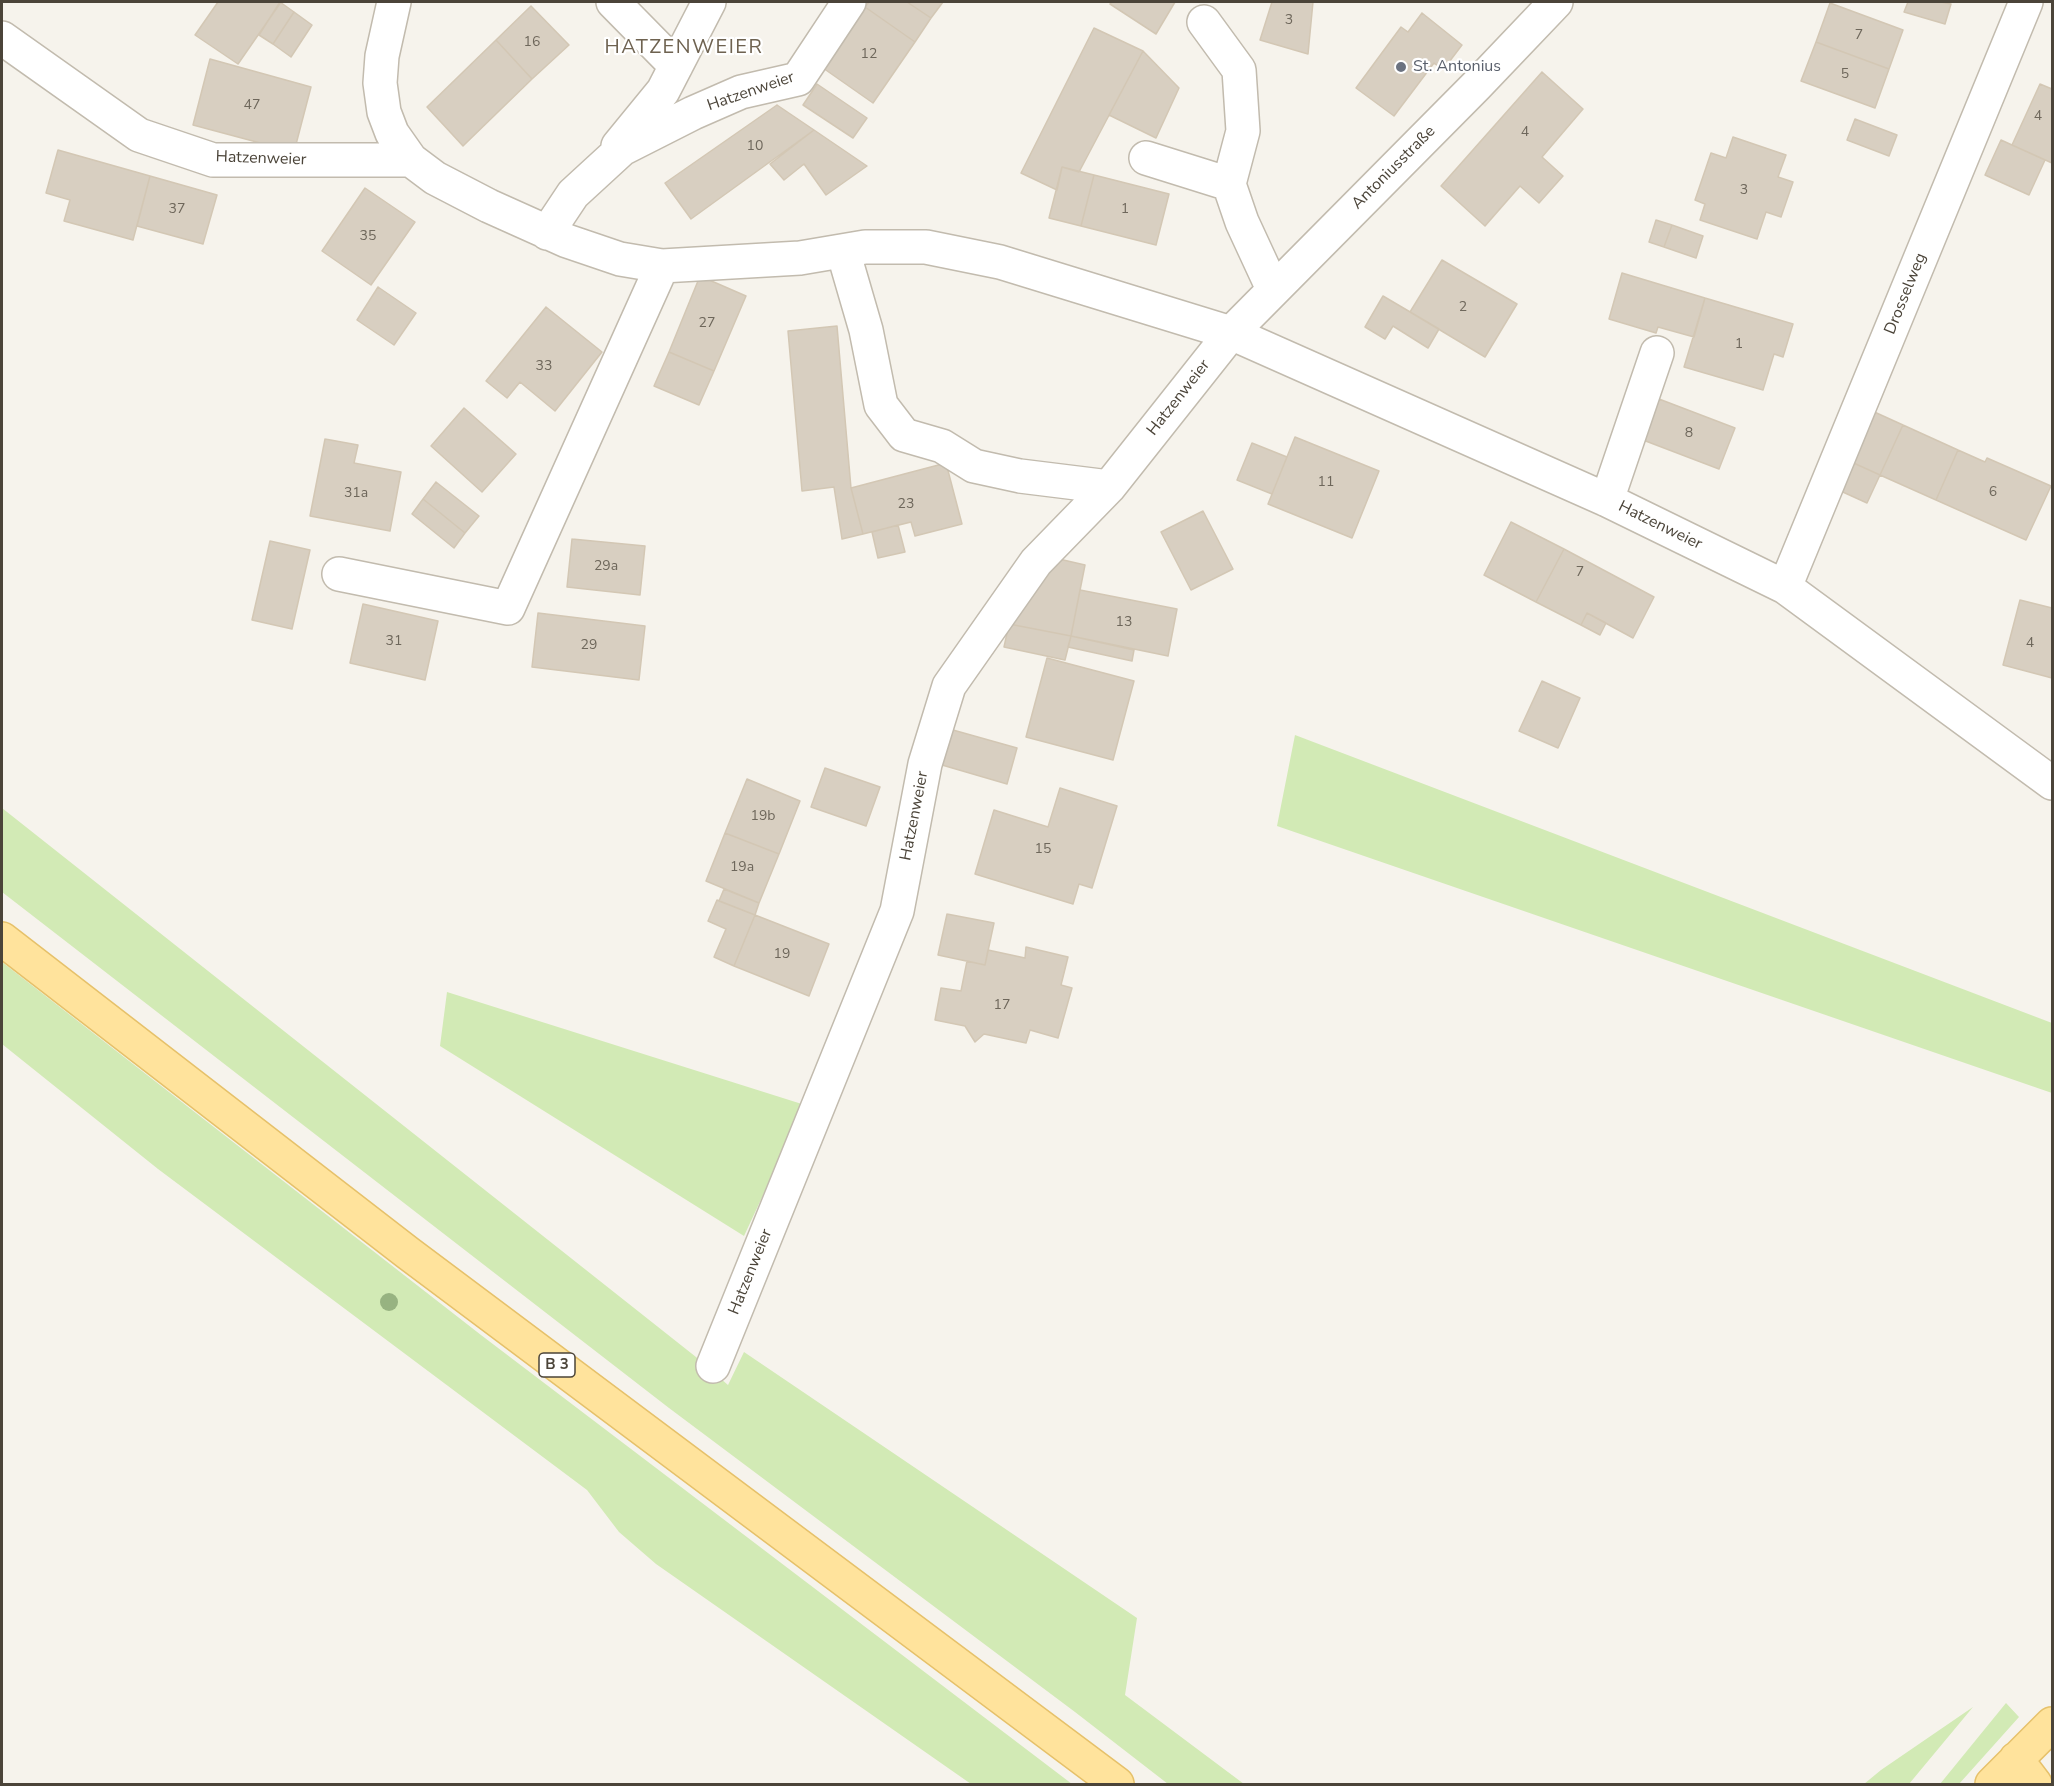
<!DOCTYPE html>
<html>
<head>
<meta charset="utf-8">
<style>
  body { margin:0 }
  #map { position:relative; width:2054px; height:1786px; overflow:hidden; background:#f6f3ec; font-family:"Nunito Sans",sans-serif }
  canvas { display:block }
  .frame { position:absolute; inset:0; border:3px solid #4b4439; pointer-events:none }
</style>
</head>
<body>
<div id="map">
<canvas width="2054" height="1786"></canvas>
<div class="frame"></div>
</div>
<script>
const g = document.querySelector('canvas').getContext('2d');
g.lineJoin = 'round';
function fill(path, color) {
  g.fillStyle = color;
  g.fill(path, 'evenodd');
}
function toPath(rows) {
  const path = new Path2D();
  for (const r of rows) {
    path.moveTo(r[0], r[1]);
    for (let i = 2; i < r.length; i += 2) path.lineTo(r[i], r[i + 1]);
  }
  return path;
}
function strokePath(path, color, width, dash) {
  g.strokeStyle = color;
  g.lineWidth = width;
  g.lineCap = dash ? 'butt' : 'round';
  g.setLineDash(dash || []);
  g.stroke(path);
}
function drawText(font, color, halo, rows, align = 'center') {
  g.font = font + ' "Nunito Sans",sans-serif';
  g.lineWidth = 4.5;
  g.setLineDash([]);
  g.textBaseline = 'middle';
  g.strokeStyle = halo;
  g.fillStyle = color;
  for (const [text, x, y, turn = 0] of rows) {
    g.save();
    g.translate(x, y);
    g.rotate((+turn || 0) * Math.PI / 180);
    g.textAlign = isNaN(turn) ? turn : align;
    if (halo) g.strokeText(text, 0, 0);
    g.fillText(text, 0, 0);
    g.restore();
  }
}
fill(toPath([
  [1295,735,2052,1023,2052,1093,1277,826],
  [2,808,696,1357,728,1385,744,1352,1137,1618,1125,1695,1244,1784,1168,1784,1075,1712,669,1408,2,892],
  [2,962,481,1335,1072,1784,971,1784,656,1564,619,1532,587,1490,158,1169,2,1044],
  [447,992,805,1105,744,1236,440,1046],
  [2006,1703,2019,1717,1959,1784,1940,1784],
  [1973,1707,1909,1784,1864,1784,1881,1770]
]), '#d2eab5');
const building = toPath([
  [218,2,281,2,238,64,195,35,218,2],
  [280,2,294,12,273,44,259,35,280,2],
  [869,2,907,2,931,18,915,42,865,7,869,2],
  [907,2,943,2,931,18,907,2],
  [1112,2,1175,2,1156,34,1110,4,1112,2],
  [1272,2,1313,2,1308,54,1260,40,1272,2],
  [1908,2,1941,2,1951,4,1945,24,1904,12,1908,2],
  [1830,3,1903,30,1889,69,1816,42,1830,3],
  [531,6,569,45,532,79,496,40,531,6],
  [865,7,915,42,873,103,823,68,865,7],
  [294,12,312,25,291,57,273,44,294,12],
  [1422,13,1462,45,1443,70,1434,63,1394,116,1356,88,1401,27,1408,32,1422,13],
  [1094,28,1143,51,1079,172,1062,167,1057,190,1021,173,1094,28],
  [496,40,532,79,463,146,427,107,496,40],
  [1816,42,1889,69,1875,108,1801,81,1816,42],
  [1143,51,1179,88,1156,138,1109,115,1143,51],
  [210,59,311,87,294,152,193,125,210,59],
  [1542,72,1583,109,1542,157,1563,176,1539,203,1520,186,1485,226,1441,186,1542,72],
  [817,84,867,118,853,138,803,105,817,84],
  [2040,84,2052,89,2052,163,2012,145,2040,84],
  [777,105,814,130,691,219,665,183,777,105],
  [1855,119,1897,135,1889,156,1847,140,1855,119],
  [814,130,867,166,826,195,804,164,784,180,770,164,814,130],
  [1733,137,1786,155,1778,177,1793,182,1781,217,1766,212,1757,239,1700,220,1705,204,1695,200,1711,153,1726,158,1733,137],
  [2001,140,2045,160,2029,195,1985,175,2001,140],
  [58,150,150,176,133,240,64,221,70,200,46,193,58,150],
  [1062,167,1094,175,1081,226,1049,218,1062,167],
  [1094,175,1169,194,1156,245,1081,226,1094,175],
  [150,176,217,195,203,244,137,226,150,176],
  [365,188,415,222,371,285,322,251,365,188],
  [1656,220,1672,225,1664,247,1649,242,1656,220],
  [1672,225,1703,236,1696,258,1664,247,1672,225],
  [1442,260,1517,304,1485,357,1410,312,1442,260],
  [1622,273,1705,298,1694,337,1658,327,1656,333,1609,319,1622,273],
  [700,276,746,296,714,371,669,352,700,276],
  [378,287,416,313,394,345,357,320,378,287],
  [1383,296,1439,329,1428,348,1393,326,1385,339,1365,327,1383,296],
  [1705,298,1793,324,1783,357,1774,354,1763,390,1684,367,1705,298],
  [546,307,602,352,555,411,520,382,507,398,486,381,546,307],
  [837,326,851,488,863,534,842,539,834,487,802,491,788,331,837,326],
  [669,352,714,371,699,405,654,386,669,352],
  [1659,399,1735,428,1719,469,1643,440,1659,399],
  [464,408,516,454,482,492,431,446,464,408],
  [1870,410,1903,425,1880,475,1847,460,1870,410],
  [1903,425,1958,450,1936,500,1880,475,1903,425],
  [1295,437,1379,471,1352,538,1268,504,1295,437],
  [325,439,358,445,354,463,401,472,390,531,310,516,325,439],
  [1252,443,1287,457,1272,494,1237,480,1252,443],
  [1958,450,1985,462,1987,458,2051,486,2026,540,1936,500,1958,450],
  [1847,460,1880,475,1867,503,1834,488,1847,460],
  [946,463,962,524,915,536,911,522,863,534,851,488,946,463],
  [436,482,479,516,465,533,423,499,436,482],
  [423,499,465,533,454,548,412,514,423,499],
  [1203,511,1233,569,1191,590,1161,532,1203,511],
  [1511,522,1564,549,1536,602,1484,575,1511,522],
  [898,525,905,552,878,558,872,532,898,525],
  [572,539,645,546,640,595,567,587,572,539],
  [270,541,310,550,292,629,252,620,270,541],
  [1564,549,1654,597,1633,638,1587,613,1581,625,1536,602,1564,549],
  [1059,559,1085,565,1071,636,1009,624,1059,559],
  [1080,590,1177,609,1168,656,1071,636,1080,590],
  [2020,600,2052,608,2052,678,2003,665,2020,600],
  [363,604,438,621,425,680,350,663,363,604],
  [538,613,645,626,639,680,532,667,538,613],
  [1587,613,1606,623,1600,635,1581,625,1587,613],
  [1009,624,1071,636,1065,660,1004,647,1009,624],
  [1071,636,1134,650,1132,661,1068,647,1071,636],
  [1047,658,1134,681,1113,760,1026,737,1047,658],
  [1542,681,1580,698,1558,748,1519,731,1542,681],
  [953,730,1017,748,1007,784,942,765,953,730],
  [825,768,880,787,866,826,811,807,825,768],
  [747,779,800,801,779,854,725,833,747,779],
  [1060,788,1117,806,1092,888,1079,884,1073,904,975,874,994,810,1048,827,1060,788],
  [725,833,779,854,759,903,706,881,725,833],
  [724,889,759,903,755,915,719,901,724,889],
  [717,900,755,915,734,966,714,957,726,929,708,921,717,900],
  [947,914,994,923,985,965,938,955,947,914],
  [755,915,829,944,809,996,734,966,755,915],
  [1026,947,1068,957,1061,985,1072,988,1058,1038,1030,1030,1026,1043,984,1034,975,1042,965,1026,935,1020,941,988,961,991,967,961,985,965,988,950,1025,958,1026,947]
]);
fill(building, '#d8cfc1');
strokePath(building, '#d3c7b4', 1.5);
const minor = toPath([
  [394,2,382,56,380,83,384,112,392,133,411,160,435,178,489,206,567,241,620,259,662,266,800,258,865,247,926,247,1000,262,1231,333,1607,500,1785,587,2052,783],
  [613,2,676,66],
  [1204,22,1239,70,1243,131,1229,184,1242,222,1273,289],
  [2,38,139,135,213,160,411,160],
  [618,146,663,91,709,2],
  [1146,158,1229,184],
  [547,233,573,194,622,149,693,113,741,92,798,79,849,2],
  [843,251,866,330,881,405,904,435,942,446,974,466,1020,476,1109,487],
  [1607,500,1657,353],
  [339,574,508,608,662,266],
  [1785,587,2026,2],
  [713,1366,897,911,925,764,949,686,1036,562,1109,487,1231,333,1476,86,1556,2]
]);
const major = toPath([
  [2,939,408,1253,1117,1784],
  [2016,1759,2035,1784],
  [1992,1784,2052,1724]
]);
strokePath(minor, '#c2bbae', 36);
strokePath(major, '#e6c16a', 36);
strokePath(minor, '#fff', 33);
strokePath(major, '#ffe39c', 33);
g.fillStyle = '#97b381';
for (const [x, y] of [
  [389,1302]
]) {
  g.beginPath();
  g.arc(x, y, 9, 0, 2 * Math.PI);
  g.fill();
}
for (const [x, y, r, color] of [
  [1401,67,6,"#6b7280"]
]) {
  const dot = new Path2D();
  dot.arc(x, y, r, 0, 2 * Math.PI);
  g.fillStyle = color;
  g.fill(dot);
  strokePath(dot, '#fff', 2);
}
drawText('14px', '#6e675b', null, [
  ["3",1289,21],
  ["7",1859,36],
  ["16",532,43],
  ["12",869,55],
  ["5",1845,75],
  ["47",252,106],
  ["4",2038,117],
  ["4",1525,133],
  ["10",755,147],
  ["3",1744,191],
  ["37",177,210],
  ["1",1125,210],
  ["35",368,237],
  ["2",1463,308],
  ["27",707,324],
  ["1",1739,345],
  ["33",544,367],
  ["8",1689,434],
  ["11",1326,483],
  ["6",1993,493],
  ["31a",356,494],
  ["23",906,505],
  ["29a",606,567],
  ["7",1580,573],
  ["13",1124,623],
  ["31",394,642],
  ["4",2030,644],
  ["29",589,646],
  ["19b",763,817],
  ["15",1043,850],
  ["19a",742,868],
  ["19",782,955],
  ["17",1002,1006]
]);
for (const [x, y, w] of [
  [557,1365,36]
]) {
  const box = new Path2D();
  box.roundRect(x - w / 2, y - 12, w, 24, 4.5);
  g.fillStyle = '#fff';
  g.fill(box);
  strokePath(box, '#4b4439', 1.5);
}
drawText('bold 15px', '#4b4439', null, [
  ["B 3",557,1365]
]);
drawText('16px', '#5b616d', '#fff', [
  ["St. Antonius",1413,67]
], 'left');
drawText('16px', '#4b4439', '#fff', [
  ["Hatzenweier",751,92,-19],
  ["Hatzenweier",261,159,2],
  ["Antoniusstraße",1394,168,-45],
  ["Drosselweg",1906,294,-68],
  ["Hatzenweier",1179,398,-52],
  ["Hatzenweier",1660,526,26],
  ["Hatzenweier",915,816,-79],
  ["Hatzenweier",751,1272,-68]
]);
g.letterSpacing = '1.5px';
drawText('20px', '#6e6250', '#fff', [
  ["HATZENWEIER",684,48]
]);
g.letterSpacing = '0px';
</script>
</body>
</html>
